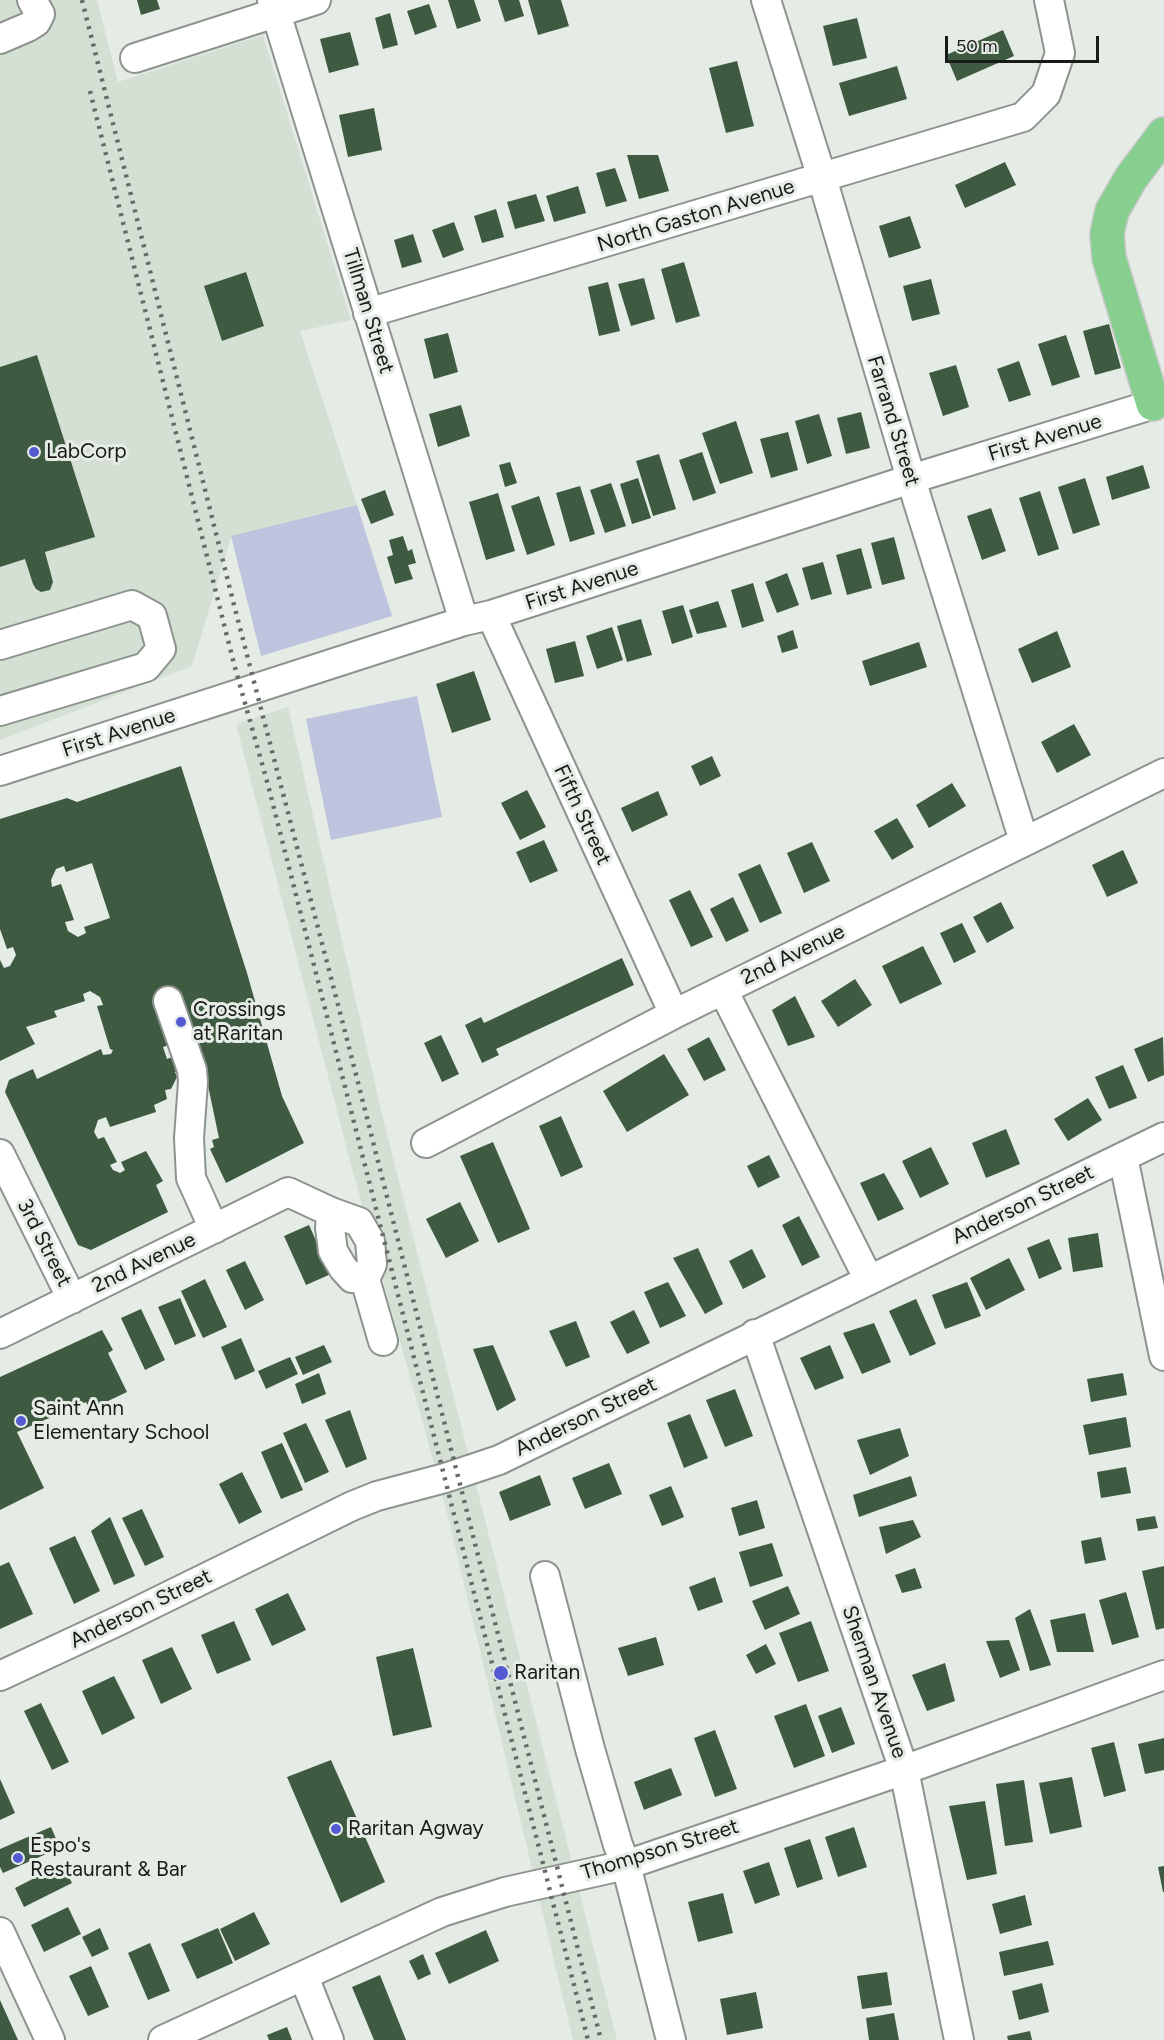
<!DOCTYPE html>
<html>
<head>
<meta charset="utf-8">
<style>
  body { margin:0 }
  #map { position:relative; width:1164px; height:2040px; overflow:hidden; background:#e5ebe5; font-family:Figtree,sans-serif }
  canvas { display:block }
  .scale { position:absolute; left:945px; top:36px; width:154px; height:27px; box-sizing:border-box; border:3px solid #191b19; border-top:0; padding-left:8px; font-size:18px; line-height:21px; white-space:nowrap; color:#191b19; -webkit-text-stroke:4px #e5ebe5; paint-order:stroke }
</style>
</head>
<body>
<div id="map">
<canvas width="1164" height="2040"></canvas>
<div class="scale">50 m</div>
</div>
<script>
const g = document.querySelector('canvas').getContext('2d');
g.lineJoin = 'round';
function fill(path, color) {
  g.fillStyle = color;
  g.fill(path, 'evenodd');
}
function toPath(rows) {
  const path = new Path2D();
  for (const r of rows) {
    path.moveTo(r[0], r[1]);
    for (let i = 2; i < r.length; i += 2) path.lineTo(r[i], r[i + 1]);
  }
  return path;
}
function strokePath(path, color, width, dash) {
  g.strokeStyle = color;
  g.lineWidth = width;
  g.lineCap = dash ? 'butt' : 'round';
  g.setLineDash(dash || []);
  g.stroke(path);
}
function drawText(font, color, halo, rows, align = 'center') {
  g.font = font + ' Figtree,sans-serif';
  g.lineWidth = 6;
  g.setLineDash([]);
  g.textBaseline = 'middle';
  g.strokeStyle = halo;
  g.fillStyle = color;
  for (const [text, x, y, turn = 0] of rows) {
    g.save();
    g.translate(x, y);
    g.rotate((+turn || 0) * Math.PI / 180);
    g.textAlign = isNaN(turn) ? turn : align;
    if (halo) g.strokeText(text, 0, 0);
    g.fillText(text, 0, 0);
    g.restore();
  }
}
fill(toPath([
  [0,0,97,0,118,82,263,35,351,320,300,331,357,505,231,537,192,666,0,740],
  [288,707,382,1114,617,2040,573,2040,443,1496,353,1172,236,724]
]), '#d4e0d4');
fill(toPath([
  [357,505,392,616,261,656,231,536],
  [417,696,442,817,331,840,306,719]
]), '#bec4dd');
fill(toPath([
  [137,0,157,0,160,9,141,15],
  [448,0,474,0,481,21,457,29],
  [498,0,519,0,524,16,505,22],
  [528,0,561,0,569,26,538,35],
  [429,4,437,27,415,35,407,11],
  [390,13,398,45,383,49,375,18],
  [857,18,867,58,833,66,823,26],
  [1003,30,1014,56,957,81,946,55],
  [350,32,359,65,329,73,320,39],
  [737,61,754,126,726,133,709,68],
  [897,66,907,99,849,116,839,83],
  [374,108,382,150,348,157,339,115],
  [627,155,658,155,669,191,639,199],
  [1005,162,1016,185,965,208,955,185],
  [615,168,627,201,606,207,596,173],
  [578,186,586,213,554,222,546,196],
  [536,194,545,221,515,229,507,202],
  [496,209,504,237,482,243,474,216],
  [910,216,921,248,889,258,879,226],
  [454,222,464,250,443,258,432,230],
  [413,234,422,262,402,268,394,240],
  [684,262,700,316,676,323,661,269],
  [246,272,264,326,222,341,204,286],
  [644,278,655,319,631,326,618,284],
  [931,279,940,314,912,321,903,286],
  [608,282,620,331,599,336,588,287],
  [1109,324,1121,368,1095,375,1083,331],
  [448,333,458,372,434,379,424,339],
  [1066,335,1080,377,1052,386,1038,344],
  [37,355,95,537,45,552,53,582,50,590,41,592,36,589,33,584,25,559,0,567,0,367],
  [1019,361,1031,395,1009,402,997,369],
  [956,365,969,407,943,416,929,373],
  [461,405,470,436,438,447,429,414],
  [861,412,870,448,846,454,837,418],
  [819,414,832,456,807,464,795,421],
  [736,421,753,473,720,484,702,433],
  [788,432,798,470,771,478,760,439],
  [702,452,716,493,693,501,679,460],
  [659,454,676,509,653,516,636,461],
  [510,462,517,483,505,487,499,465],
  [1143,465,1150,488,1112,500,1106,477],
  [638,478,651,518,632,524,620,484],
  [1085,478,1100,525,1073,534,1058,487],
  [611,483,626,526,605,533,590,490],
  [580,486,595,534,570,542,556,493],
  [385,490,394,515,371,524,361,499],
  [1040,491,1059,549,1038,556,1019,498],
  [498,493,515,551,486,560,469,502],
  [539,496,555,545,527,555,511,506],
  [991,508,1006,551,982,560,967,516],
  [403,536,408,551,412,549,416,563,408,565,413,579,395,584,387,557,393,555,389,540],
  [894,537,905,579,882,585,871,543],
  [861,548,872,588,847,595,836,555],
  [823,562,832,594,811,600,802,568],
  [787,573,799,605,777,613,765,582],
  [753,583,764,621,742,628,731,590],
  [718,601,727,627,697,634,689,610],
  [683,605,693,637,672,644,662,611],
  [641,619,652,655,627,662,617,626],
  [612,627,623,660,597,669,586,636],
  [793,630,798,648,782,653,777,636],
  [1057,631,1071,667,1032,683,1018,649],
  [575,641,584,676,555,683,546,649],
  [919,642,927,667,870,686,862,661],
  [474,671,491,720,452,733,436,684],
  [1074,724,1091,755,1057,773,1041,742],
  [712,756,721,776,700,786,691,766],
  [181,766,247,973,282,1096,304,1143,226,1183,210,1149,214,1147,212,1140,219,1138,198,1038,204,1036,203,1030,194,1029,196,1036,163,1047,167,1059,175,1056,179,1069,175,1072,177,1077,171,1089,165,1090,167,1099,154,1105,156,1112,110,1127,106,1117,98,1120,94,1132,98,1139,104,1137,117,1162,110,1165,113,1170,120,1173,125,1170,121,1162,146,1151,163,1181,156,1185,168,1212,91,1250,78,1245,5,1092,9,1080,33,1069,37,1079,101,1049,103,1055,111,1054,113,1050,110,1049,97,1006,103,1005,100,997,90,991,83,994,85,1001,54,1011,57,1017,26,1027,35,1044,0,1061,0,960,4,968,10,966,16,955,13,947,7,949,0,929,0,819,67,798,77,802],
  [92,863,110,918,84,927,86,933,78,937,68,931,65,922,74,920,61,884,52,887,51,880,56,869,64,866,66,872],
  [952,783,966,806,929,828,916,805],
  [527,790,546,827,520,840,501,803],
  [658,791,668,815,632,832,621,808],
  [897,818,914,847,892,860,874,831],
  [544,840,558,871,530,883,516,852],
  [812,842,830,881,804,893,787,853],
  [1123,850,1138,883,1107,897,1092,865],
  [760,864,782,913,760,923,738,874],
  [690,890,713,937,691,947,669,900],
  [733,897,749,931,726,942,710,909],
  [1001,902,1014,928,987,943,973,917],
  [962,923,976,952,954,963,940,933],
  [923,946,942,984,900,1004,882,966],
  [622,958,634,985,496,1049,499,1055,482,1063,465,1025,481,1017,484,1023],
  [855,979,872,1005,838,1027,821,1001],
  [795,996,815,1037,788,1046,772,1010],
  [441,1035,459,1074,442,1082,424,1043],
  [709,1037,726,1070,704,1081,687,1049],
  [1163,1037,1164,1075,1148,1082,1134,1049],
  [664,1054,689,1095,627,1132,603,1091],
  [1123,1065,1137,1098,1109,1109,1095,1077],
  [1088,1098,1102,1120,1068,1141,1054,1119],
  [561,1116,583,1167,561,1177,539,1126],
  [1006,1129,1020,1164,986,1178,972,1143],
  [493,1142,530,1229,498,1243,460,1156],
  [931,1147,949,1184,920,1198,902,1161],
  [769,1155,780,1177,758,1188,747,1166],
  [884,1173,904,1209,878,1221,860,1183],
  [460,1202,479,1241,446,1258,426,1219],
  [799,1216,820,1257,802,1266,782,1225],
  [309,1225,331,1274,306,1285,284,1236],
  [1098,1233,1103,1267,1073,1272,1068,1238],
  [1049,1239,1062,1269,1039,1279,1027,1248],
  [698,1248,723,1304,705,1314,673,1258],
  [752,1249,766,1277,743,1289,729,1261],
  [1009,1258,1025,1290,986,1310,970,1278],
  [245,1261,264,1300,245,1310,226,1270],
  [205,1279,227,1327,203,1338,181,1291],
  [668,1282,686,1316,660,1328,644,1292],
  [967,1282,981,1316,945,1329,932,1295],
  [180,1298,196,1336,175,1345,158,1307],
  [916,1299,936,1344,910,1356,889,1311],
  [141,1309,165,1360,145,1370,121,1318],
  [634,1310,650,1343,627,1354,610,1322],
  [576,1321,590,1357,566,1367,549,1331],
  [874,1323,891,1362,862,1374,843,1333],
  [102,1330,113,1350,108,1353,127,1392,89,1410,86,1402,17,1432,44,1488,0,1510,0,1377],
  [241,1338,255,1371,235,1380,221,1347],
  [324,1345,332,1362,303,1375,295,1357],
  [493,1345,516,1400,497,1411,473,1349],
  [830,1345,844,1378,815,1390,800,1358],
  [290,1357,298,1374,266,1389,258,1371],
  [319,1373,326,1394,302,1404,295,1384],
  [1123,1373,1127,1395,1091,1402,1087,1379],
  [735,1389,753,1436,725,1447,706,1400],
  [350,1410,367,1459,346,1468,325,1420],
  [690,1414,708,1458,684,1468,667,1423],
  [1126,1417,1131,1447,1089,1455,1083,1425],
  [306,1423,329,1472,305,1483,283,1433],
  [900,1428,909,1456,870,1475,857,1440],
  [282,1443,303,1490,281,1499,261,1452],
  [609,1463,622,1494,585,1509,572,1478],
  [1126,1467,1131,1493,1101,1498,1097,1472],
  [242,1472,262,1512,239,1524,219,1484],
  [540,1475,551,1505,510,1521,499,1492],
  [911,1476,917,1496,859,1517,853,1495],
  [671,1486,684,1517,662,1526,649,1495],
  [757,1500,765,1528,739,1536,731,1508],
  [142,1509,164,1557,145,1566,122,1518],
  [1155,1516,1158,1528,1138,1531,1136,1519],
  [110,1517,135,1576,114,1585,91,1531],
  [913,1520,921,1537,886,1554,879,1527],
  [75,1536,100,1591,74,1604,49,1548],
  [1101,1537,1106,1560,1085,1564,1081,1541],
  [772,1543,783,1576,750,1587,739,1552],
  [9,1562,33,1614,0,1629,0,1566],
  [1164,1566,1164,1628,1156,1630,1142,1571],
  [915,1568,922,1588,902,1593,895,1575],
  [715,1577,723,1602,698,1611,689,1587],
  [788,1586,800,1614,765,1630,752,1601],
  [1126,1592,1139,1637,1112,1645,1099,1600],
  [288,1593,306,1630,272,1646,255,1609],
  [1030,1609,1051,1665,1030,1671,1015,1618],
  [1085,1613,1094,1652,1057,1652,1050,1620],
  [234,1621,251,1660,217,1674,201,1635],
  [811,1621,829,1671,798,1682,779,1633],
  [656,1637,664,1665,628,1676,618,1648],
  [1009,1640,1020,1670,1000,1678,986,1641],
  [766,1644,776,1664,756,1674,746,1655],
  [172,1647,192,1689,161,1704,142,1660],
  [413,1648,432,1727,393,1736,376,1657],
  [945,1663,955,1701,927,1711,912,1675],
  [114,1676,135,1718,102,1735,82,1691],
  [41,1703,69,1762,52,1770,24,1711],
  [806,1704,825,1756,794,1768,774,1716],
  [841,1707,855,1744,832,1753,818,1716],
  [715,1730,737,1789,715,1797,694,1738],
  [1164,1738,1164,1770,1145,1774,1138,1744],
  [1114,1742,1126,1791,1104,1797,1091,1748],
  [331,1760,385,1882,341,1903,287,1777],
  [671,1768,682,1795,644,1810,634,1782],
  [1072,1777,1082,1827,1050,1834,1039,1783],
  [0,1779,15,1813,0,1820],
  [1024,1780,1033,1842,1005,1846,996,1784],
  [985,1801,997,1874,967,1880,949,1806],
  [51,1827,60,1848,3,1873,0,1867,0,1849],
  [854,1827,867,1867,838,1877,825,1837],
  [810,1839,823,1879,797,1888,784,1848],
  [769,1862,780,1895,755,1904,743,1871],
  [62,1864,72,1883,24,1907,15,1888],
  [1164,1866,1164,1892,1163,1892,1158,1867],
  [723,1893,733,1933,698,1942,688,1902],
  [1025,1895,1032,1925,1000,1934,992,1904],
  [68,1907,81,1934,44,1952,31,1925],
  [254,1912,270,1944,235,1961,220,1929],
  [100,1928,109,1949,92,1957,82,1937],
  [218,1928,233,1963,197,1979,181,1944],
  [486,1930,499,1961,449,1984,435,1953],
  [1048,1941,1054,1965,1004,1976,999,1952],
  [150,1943,170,1991,148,2000,128,1953],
  [423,1954,431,1974,418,1980,409,1961],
  [91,1966,109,2007,88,2016,69,1976],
  [887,1972,892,2005,862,2009,857,1976],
  [380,1975,406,2040,374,2040,352,1987],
  [1042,1983,1049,2012,1019,2020,1012,1991],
  [756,1992,763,2028,727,2035,720,1999],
  [0,2000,18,2040,0,2040],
  [894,2013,899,2040,869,2040,866,2018],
  [287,2027,292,2040,269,2040,267,2035],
  [1030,2031,1032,2040,1008,2040,1007,2036]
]), '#3e5a40');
const minor = toPath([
  [272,0,464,621],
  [766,0,822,178,918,502,1024,841],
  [0,39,28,27,36,22,40,14,32,0],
  [135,58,316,0],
  [368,313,1023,117,1046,94,1060,53,1049,0],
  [491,615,674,1014],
  [0,645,132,605,152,616,161,649,146,667,0,711],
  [0,771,464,621,491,615,911,479,1164,401],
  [723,990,869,1280],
  [168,1001,192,1070,193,1082,189,1138,191,1178,214,1229],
  [426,1143,674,1014,1164,773],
  [0,1154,72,1299],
  [1123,1157,1164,1356],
  [331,1212,330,1228,333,1251,343,1268,352,1278,365,1279,383,1341],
  [0,1334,288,1192,331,1212,359,1222,370,1241,372,1264,365,1279],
  [755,1334,904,1770,959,2040],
  [545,1576,590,1749,618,1845,626,1865,671,2040],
  [0,1676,118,1621,352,1506,377,1496,445,1478,499,1460,1164,1137],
  [0,1932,50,2040],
  [304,1977,329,2040],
  [163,2040,442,1912,505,1892,626,1865,904,1770,1164,1675]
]);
const highway = toPath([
  [1153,404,1109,258,1107,234,1112,211,1131,178,1164,134]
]);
strokePath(minor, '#8d938d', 32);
strokePath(highway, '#c8c8c8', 36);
strokePath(minor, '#fff', 28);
strokePath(highway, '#86cf8f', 33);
strokePath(toPath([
  [82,0,233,601,350,1051,601,2040],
  [90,91,234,664,268,785,588,2040]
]), '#676b67', 4.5, [3, 6]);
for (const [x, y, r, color] of [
  [34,452,6,"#545ad1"],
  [181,1022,6,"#545ad1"],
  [21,1421,6,"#545ad1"],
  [501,1673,8,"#545ad1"],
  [336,1829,6,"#545ad1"],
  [18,1858,6,"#545ad1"]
]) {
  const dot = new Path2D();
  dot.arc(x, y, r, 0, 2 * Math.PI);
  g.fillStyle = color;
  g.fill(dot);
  strokePath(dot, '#e5ebe5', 2);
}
drawText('21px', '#191b19', '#e5ebe5', [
  ["North Gaston Avenue",696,216,-17],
  ["Tillman Street",368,311,73],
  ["Farrand Street",893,421,73],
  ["First Avenue",1045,438,-17],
  ["First Avenue",582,586,-18],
  ["First Avenue",119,733,-18],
  ["Fifth Street",582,815,65],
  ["2nd Avenue",793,955,-26],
  ["Anderson Street",1023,1205,-26],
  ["3rd Street",44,1243,63],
  ["2nd Avenue",144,1263,-26],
  ["Anderson Street",586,1417,-26],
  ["Anderson Street",141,1609,-26],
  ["Sherman Avenue",874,1682,71],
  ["Thompson Street",660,1850,-17]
]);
drawText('21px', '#191b19', '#e5ebe5', [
  ["LabCorp",46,452],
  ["Crossings",193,1010],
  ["at Raritan",193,1034],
  ["Saint Ann",33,1409],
  ["Elementary School",33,1433],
  ["Raritan",514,1673],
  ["Raritan Agway",348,1829],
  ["Espo's",30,1846],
  ["Restaurant & Bar",30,1870]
], 'left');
</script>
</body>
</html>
